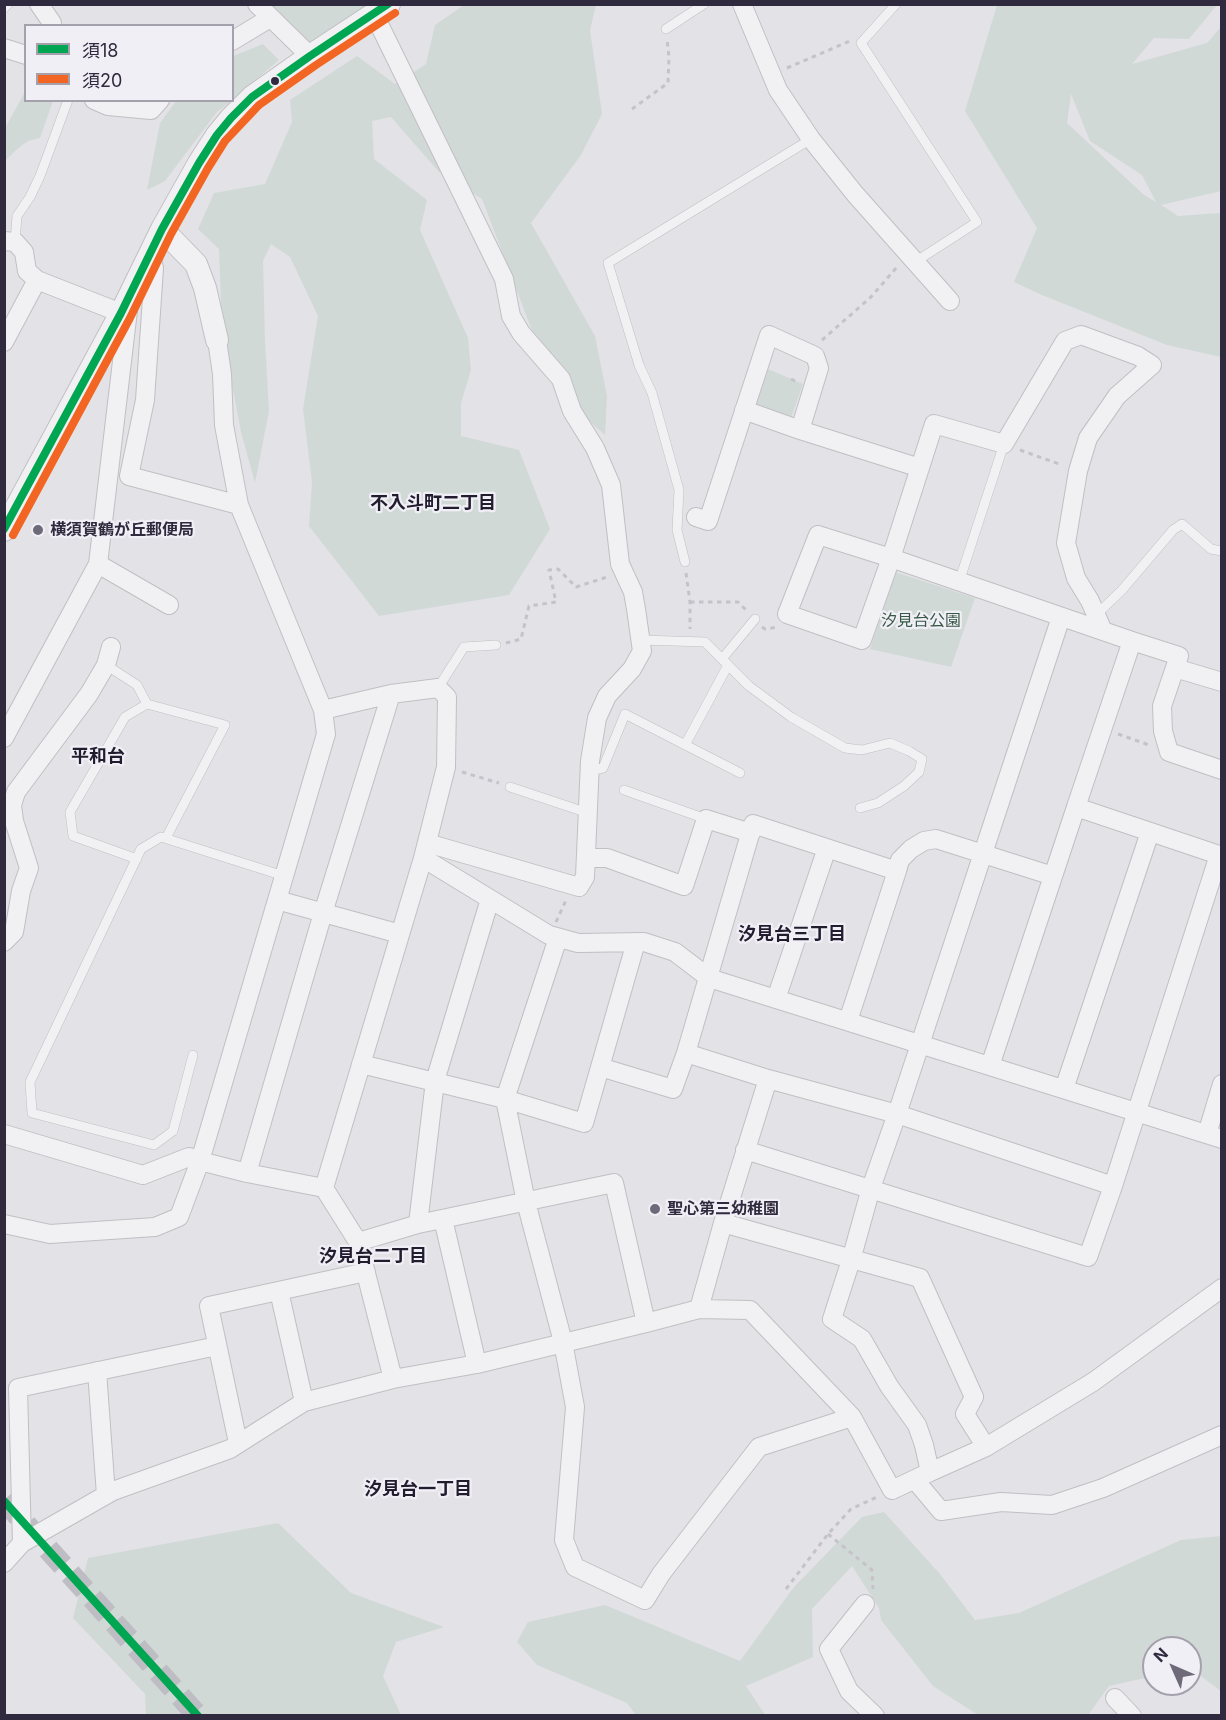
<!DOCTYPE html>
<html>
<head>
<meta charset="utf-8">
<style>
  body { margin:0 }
  #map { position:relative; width:1226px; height:1720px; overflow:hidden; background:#e3e2e6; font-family:Inter,"Noto Sans JP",sans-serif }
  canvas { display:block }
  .frame { position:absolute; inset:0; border:6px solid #302a3e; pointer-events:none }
  .legend { position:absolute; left:24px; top:24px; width:210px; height:78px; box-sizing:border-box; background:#f1eff6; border:2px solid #a4a0ac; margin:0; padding:8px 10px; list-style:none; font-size:18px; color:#302a3e }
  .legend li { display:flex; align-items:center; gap:12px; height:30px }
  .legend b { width:30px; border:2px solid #a4a0ac }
  .north { position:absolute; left:1142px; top:1636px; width:60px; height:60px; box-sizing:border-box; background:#f1eff6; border:2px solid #a4a0ac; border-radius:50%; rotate:315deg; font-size:16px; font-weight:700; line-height:24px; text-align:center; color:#302a3e }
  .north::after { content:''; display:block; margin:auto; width:21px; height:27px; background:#6f6a79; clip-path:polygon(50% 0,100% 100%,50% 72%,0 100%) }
</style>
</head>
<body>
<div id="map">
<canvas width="1226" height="1720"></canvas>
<div class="frame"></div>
<ul class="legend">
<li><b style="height:8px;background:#00a651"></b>須18</li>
<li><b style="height:8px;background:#f26522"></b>須20</li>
</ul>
<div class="north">N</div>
</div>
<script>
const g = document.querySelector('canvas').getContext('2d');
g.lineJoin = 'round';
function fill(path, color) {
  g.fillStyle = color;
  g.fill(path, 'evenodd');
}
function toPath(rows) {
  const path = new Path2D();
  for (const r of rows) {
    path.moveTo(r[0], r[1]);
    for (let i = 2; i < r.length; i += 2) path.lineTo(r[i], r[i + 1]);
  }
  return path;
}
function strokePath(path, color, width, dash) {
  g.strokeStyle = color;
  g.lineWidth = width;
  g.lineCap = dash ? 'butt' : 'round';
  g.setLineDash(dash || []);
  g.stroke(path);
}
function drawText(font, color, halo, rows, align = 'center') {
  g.font = font + ' Inter,"Noto Sans JP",sans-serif';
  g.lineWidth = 4.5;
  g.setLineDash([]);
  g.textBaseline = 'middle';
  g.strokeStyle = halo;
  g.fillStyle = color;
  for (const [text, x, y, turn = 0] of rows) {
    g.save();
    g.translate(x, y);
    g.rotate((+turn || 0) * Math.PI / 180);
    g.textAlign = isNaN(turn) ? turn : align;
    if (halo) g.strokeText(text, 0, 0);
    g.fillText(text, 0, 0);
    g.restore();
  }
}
fill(toPath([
  [272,5,368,5,312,45],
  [464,5,596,5,590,30,602,114,581,155,531,223,595,336,607,396,605,435,555,391,482,199,439,172,391,117,372,121,374,159,427,200,420,230,468,338,471,370,461,403,461,436,519,450,550,529,509,595,379,616,309,526,312,482,303,409,318,316,290,257,271,244,263,261,265,341,269,411,255,483,241,432,222,330,219,249,198,229,214,193,265,184,292,122,290,100,357,56,395,84,426,64,435,25],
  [997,5,1217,5,1189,39,1154,38,1132,64,1207,43,1221,27,1221,191,1161,205,1178,216,1221,213,1221,357,1167,345,1042,295,1014,282,1037,228,965,111],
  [1071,94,1090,141,1142,175,1156,202,1144,195,1067,123],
  [263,44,279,60,233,99,233,56],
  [25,92,26,100,53,101,40,138,28,141,16,150,5,161,5,128],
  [176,101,231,101,217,112,165,181,147,190,160,123],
  [768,369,803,384,790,421,754,408],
  [895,572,975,598,951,667,870,649],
  [884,1512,940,1574,975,1620,1019,1613,1181,1540,1221,1536,1221,1691,1190,1668,1190,1648,1154,1648,1154,1676,1109,1686,1088,1715,978,1715,933,1686,881,1620,879,1608,852,1566,812,1609,813,1657,746,1686,765,1715,636,1715,627,1703,537,1665,517,1642,528,1622,605,1605,740,1661,794,1587,862,1517],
  [278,1523,351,1593,444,1627,396,1642,383,1676,401,1715,146,1715,145,1694,73,1618,88,1558]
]), '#d1d9d6');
strokePath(toPath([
  [4,1500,198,1716]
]), '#bfbdc4', 22, [22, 11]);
const service = toPath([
  [896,4,861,43,977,222,915,262],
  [4,8,8,4],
  [666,29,704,4],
  [15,242,17,216,30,197,40,176,68,100],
  [685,562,677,530,679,490,652,393,639,365,608,263,811,139],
  [959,582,1004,444],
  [1096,615,1122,590,1173,530,1182,524,1211,549,1222,551],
  [640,640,705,642,749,686,791,717,845,748,862,750,890,743,909,751,922,759,919,772,904,786,878,803,860,808],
  [722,659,755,619],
  [106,665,137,685,147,704],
  [438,688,464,647,496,645],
  [685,745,728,665],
  [589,771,603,768,625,714,740,773],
  [510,787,588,813],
  [624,790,706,819],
  [137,859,73,836,70,812,125,717,147,704,225,725,166,838],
  [193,1055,173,1131,154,1145,32,1113,30,1082,141,849,161,837,284,876]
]);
const minor = toPath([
  [39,4,52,23,51,26],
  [257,4,310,56],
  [742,4,778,90,811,139,855,194,950,301],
  [374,14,504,279,511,316,521,333,561,379,572,411,595,448,611,485,620,564,633,592,636,609,642,651,632,669,607,696,597,718,590,761,585,877,579,887,427,843],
  [232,41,270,18],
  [4,48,26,55],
  [94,100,108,106,151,110,160,100],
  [4,241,15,242,24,252,27,271,37,280,121,313],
  [150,253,154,268,145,400,129,476,239,505],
  [217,340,222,374,224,425,239,505,323,710],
  [4,342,37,280],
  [744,410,800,430,920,468],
  [696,517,708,521,769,335,815,356,819,368,800,430],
  [818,535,891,558,862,640,787,614,818,535],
  [98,564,169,605],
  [1132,641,1179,656,1162,706,1163,731,1169,752,1222,770],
  [1175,668,1222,682],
  [4,738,98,564,129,302],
  [1076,807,1132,641,891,558,934,424,1004,444,1065,341,1081,335,1138,356,1152,365,1117,396,1088,438,1078,471,1066,543,1076,578,1090,601,1103,631],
  [423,858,549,935,578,943,644,942,675,952,709,978,1222,1139],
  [586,858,607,858,684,886,706,819,751,833],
  [897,871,900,860,911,849,924,841,936,839,1053,876],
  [277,900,400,934],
  [4,942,14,932,21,891,29,868,14,821,12,805,16,792,89,694,106,665,111,647],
  [636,942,584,1123,505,1099,526,1202,563,1342,575,1407,564,1540,575,1567,645,1600,661,1574,759,1447,852,1417],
  [776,999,827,848],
  [848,1021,897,871,753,824,686,1053,768,1079,897,1114,1113,1186,1219,855,1076,807,990,1066],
  [361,1064,505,1099,558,938],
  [600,1067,673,1089,686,1053],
  [1064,1089,1150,832],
  [4,1134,143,1175,189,1157,200,1161,326,734,323,710,391,694,438,688,447,697,446,767,423,858,324,1188,247,1173,200,1161,179,1217,155,1227,50,1234,4,1224],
  [1207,1134,1222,1084],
  [745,1150,1088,1257,1113,1186],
  [247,1173,323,913,391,694],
  [324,1188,358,1242,393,1379,477,1364,646,1323,614,1183,418,1224,435,1081,490,899],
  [443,1219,477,1364],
  [723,1223,920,1278,974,1397,965,1414,986,1447],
  [358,1242,418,1224],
  [279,1291,304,1402],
  [699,1309,723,1223,768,1079],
  [646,1323,699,1309,750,1310,852,1417,892,1490,930,1472,924,1445,917,1425,889,1386,862,1339,832,1319,851,1260,871,1188,897,1114,1061,617],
  [97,1371,106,1495],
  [238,1443,209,1306,366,1272],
  [930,1472,986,1447,1093,1382,1222,1288],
  [915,1480,941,1511,1001,1502,1052,1505,1103,1488,1222,1435],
  [22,1543,18,1388,217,1346],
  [4,1563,22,1543,113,1491,230,1449,304,1402,393,1379],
  [865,1604,829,1649,849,1691,875,1716],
  [1115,1698,1132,1716]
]);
const tertiary = toPath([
  [162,229,196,264,205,288,217,340],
  [4,530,121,313,162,229,199,163,217,135,231,118,252,97,310,56,389,4]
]);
strokePath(service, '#c0bfc3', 10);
strokePath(minor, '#c0bfc3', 20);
strokePath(tertiary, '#c0bfc3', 24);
strokePath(toPath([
  [787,68,850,41],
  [632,109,668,83,669,57,667,39],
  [822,340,871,297,897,267],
  [791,379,797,382],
  [1020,450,1062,465],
  [686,573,690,602,690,629],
  [690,602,738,602,747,611],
  [762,627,765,629,778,627],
  [506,643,521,639,529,606,556,602,549,570,558,569,576,587,607,577],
  [1118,734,1149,745],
  [462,772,499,783],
  [556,922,566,900],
  [828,1534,872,1570,873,1589],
  [786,1589,828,1534,851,1509,877,1497]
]), '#c5c3c9', 3, [4.5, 4.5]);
strokePath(service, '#f1f1f3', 9);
strokePath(minor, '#f1f1f3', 18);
strokePath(tertiary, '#f1f1f3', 22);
strokePath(toPath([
  [4,529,121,313,162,229,199,163,217,135,231,118,252,97,310,56,388,4],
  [4,1501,198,1716]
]), '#00a651', 8);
strokePath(toPath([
  [13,535,130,318,171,234,208,168,225,141,259,105,316,65,395,13]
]), '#f26522', 8);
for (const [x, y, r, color] of [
  [275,81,5,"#302a3e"],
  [38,530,6,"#6f6a79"],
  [655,1209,6,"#6f6a79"]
]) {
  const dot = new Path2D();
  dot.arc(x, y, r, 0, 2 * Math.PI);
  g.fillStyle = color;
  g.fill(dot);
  strokePath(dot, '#f1eff6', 2);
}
drawText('bold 16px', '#302a3e', '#f1eff6', [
  ["横須賀鶴が丘郵便局",50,530],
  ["聖心第三幼稚園",667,1209]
], 'left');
drawText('16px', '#385947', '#f1eff6', [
  ["汐見台公園",921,621]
]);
drawText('bold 18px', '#221c2f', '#f1eff6', [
  ["不入斗町二丁目",433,504],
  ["平和台",98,757],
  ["汐見台三丁目",792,935],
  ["汐見台二丁目",373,1257],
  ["汐見台一丁目",418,1490]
]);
</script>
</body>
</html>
